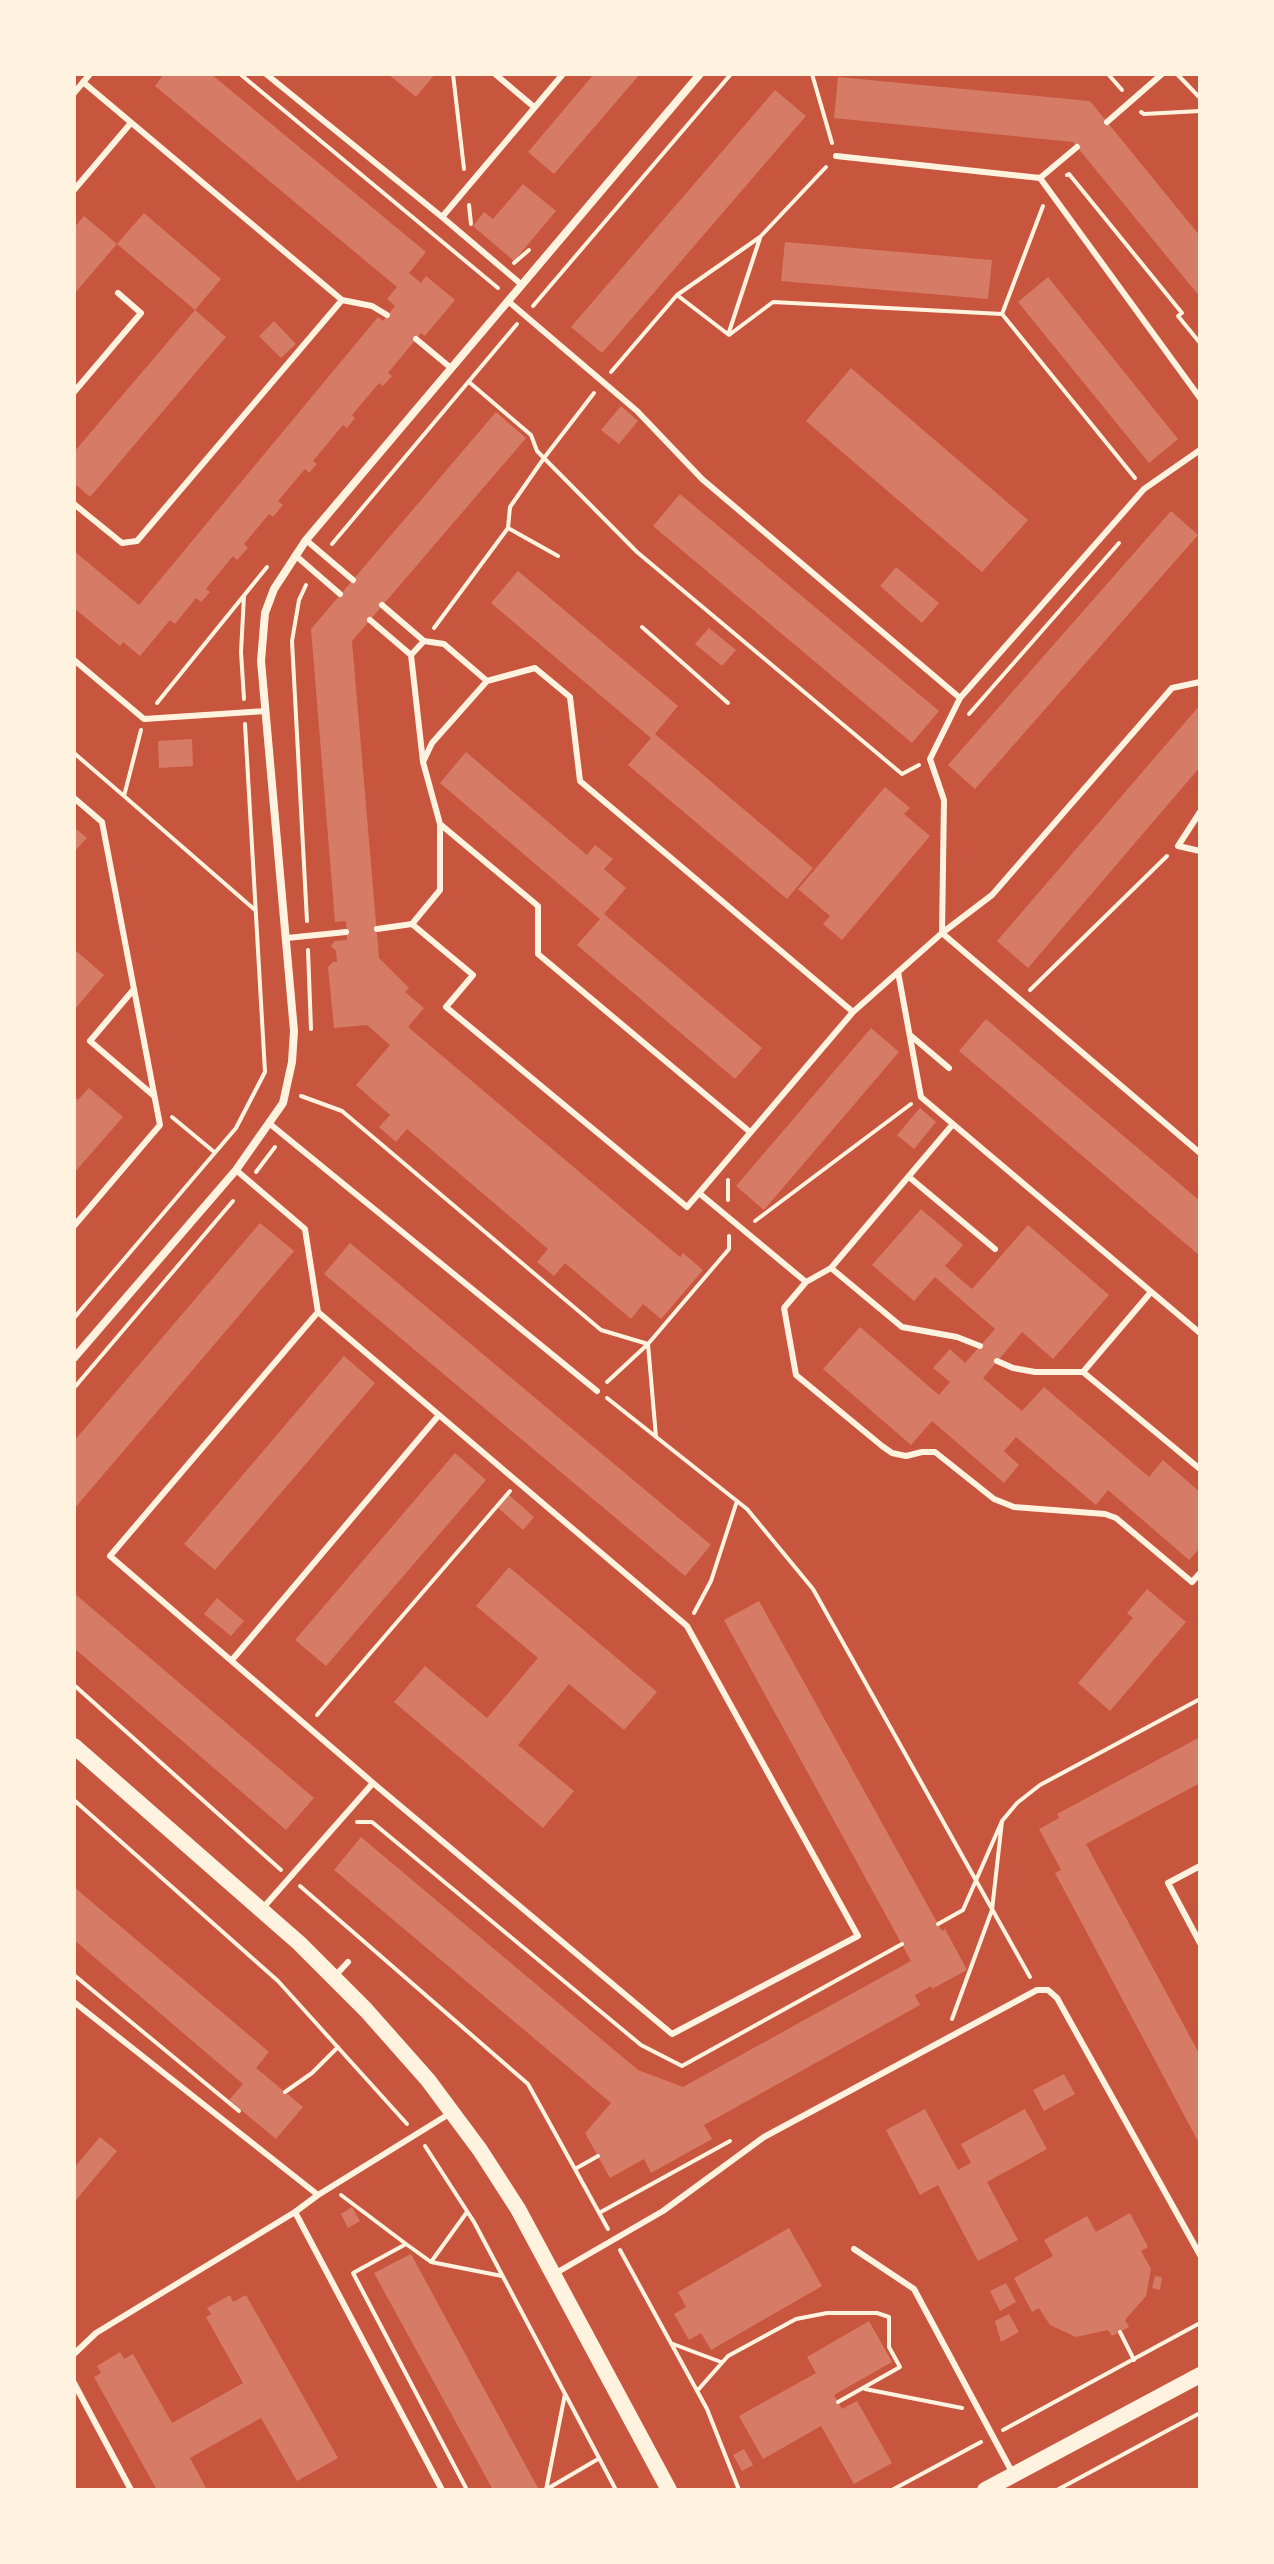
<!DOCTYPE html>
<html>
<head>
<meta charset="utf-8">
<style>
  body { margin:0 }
  #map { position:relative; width:1274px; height:2564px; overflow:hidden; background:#c8553d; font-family:Commissioner,sans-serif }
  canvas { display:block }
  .frame { position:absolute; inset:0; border:76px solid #fff3e0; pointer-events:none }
</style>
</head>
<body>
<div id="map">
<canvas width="1274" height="2564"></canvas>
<div class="frame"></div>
</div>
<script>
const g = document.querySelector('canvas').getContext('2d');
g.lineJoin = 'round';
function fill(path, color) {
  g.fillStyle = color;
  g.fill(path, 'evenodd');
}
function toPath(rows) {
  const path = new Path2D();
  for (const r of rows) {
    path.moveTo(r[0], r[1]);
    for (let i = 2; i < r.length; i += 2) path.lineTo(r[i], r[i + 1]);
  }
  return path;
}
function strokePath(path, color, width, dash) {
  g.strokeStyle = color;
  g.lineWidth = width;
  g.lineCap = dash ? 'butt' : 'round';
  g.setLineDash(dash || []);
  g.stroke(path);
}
fill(toPath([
  [164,74,211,74,426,252,409,273,421,283,426,276,455,300,425,336,421,333,388,373,392,376,383,386,379,383,352,415,355,418,347,428,343,425,313,461,317,464,309,473,305,469,278,501,283,505,273,517,269,514,244,544,248,548,237,560,233,556,206,589,210,592,201,602,196,598,175,624,170,620,140,656,123,642,120,646,74,608,74,551,139,605,378,317,383,321,395,306,387,299,397,287,155,86],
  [388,74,435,74,416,97],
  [594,74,640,74,554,174,528,152],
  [838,77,1090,101,1200,236,1200,297,1073,142,834,118],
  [775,90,806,116,602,353,571,327],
  [523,184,556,211,514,261,473,226,484,212,493,219],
  [144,213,221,279,195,310,117,244],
  [84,216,117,244,74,294,74,228],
  [785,242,992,260,988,299,781,281],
  [1048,277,1178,439,1149,463,1018,302],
  [195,310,226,337,90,497,74,483,74,452],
  [274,321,296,344,281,358,259,336],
  [851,368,1028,520,982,572,806,421],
  [621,406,638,421,619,444,601,430],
  [496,412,526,438,352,641,379,958,409,988,405,992,424,1008,408,1027,680,1257,683,1253,703,1270,661,1319,643,1304,631,1319,565,1263,554,1276,537,1262,548,1249,407,1129,396,1142,379,1127,390,1115,356,1085,390,1045,367,1025,334,1028,328,967,333,962,337,962,336,951,331,946,335,941,347,940,346,921,335,922,311,629],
  [680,494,939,711,912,743,653,526],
  [1171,511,1198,535,975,789,948,765],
  [896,567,939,603,922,623,880,586],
  [518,571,678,706,655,734,813,868,787,899,628,765,651,738,491,603],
  [709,628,736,650,722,666,695,644],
  [1200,705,1200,767,1028,968,997,941],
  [192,739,193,766,159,768,158,741],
  [466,752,587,855,595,845,613,859,604,869,626,888,604,914,762,1048,735,1079,577,945,600,919,440,783],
  [885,787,910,808,904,814,930,836,842,940,823,924,830,916,798,889],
  [74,827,87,838,74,852],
  [74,949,104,975,74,1010],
  [986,1019,1200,1201,1200,1256,959,1051],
  [871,1028,899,1052,764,1210,736,1186],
  [89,1088,123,1117,74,1173,74,1096,78,1100],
  [920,1108,936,1122,914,1149,897,1135],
  [921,1209,963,1245,945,1266,972,1289,1028,1225,1109,1295,1053,1359,1022,1332,983,1378,1022,1411,1044,1387,1149,1477,1163,1460,1200,1492,1200,1548,1189,1560,1108,1490,1096,1505,1016,1437,1004,1451,1019,1465,1004,1483,932,1421,911,1445,823,1369,860,1327,939,1395,950,1382,933,1368,950,1349,965,1363,995,1329,935,1277,914,1301,872,1265],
  [260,1223,294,1251,74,1509,74,1441],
  [350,1243,711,1545,685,1576,324,1274],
  [344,1356,375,1383,215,1570,184,1544],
  [455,1453,486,1480,326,1666,295,1640],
  [508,1494,534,1517,523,1530,497,1507],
  [509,1567,657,1692,624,1730,569,1684,518,1745,574,1791,543,1828,394,1702,425,1666,487,1718,538,1658,476,1606],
  [1147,1589,1186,1622,1110,1711,1078,1683,1133,1618,1127,1613],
  [74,1593,314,1798,286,1830,74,1648],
  [217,1598,244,1621,231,1636,204,1614],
  [759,1601,933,1915,942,1931,945,1929,967,1970,932,1989,931,1986,915,1995,920,2005,704,2125,712,2139,651,2173,644,2159,610,2178,585,2133,611,2103,334,1870,361,1837,638,2070,683,2087,911,1961,724,1620],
  [1200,1737,1200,1783,1086,1844,1200,2055,1200,2145,1055,1873,1061,1870,1039,1829,1059,1818,1057,1814],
  [74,1887,269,2052,256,2068,303,2107,276,2139,229,2100,243,2084,74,1940],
  [1064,2074,1075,2094,1044,2111,1033,2090],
  [925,2109,958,2170,971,2163,961,2144,1025,2109,1047,2149,987,2182,1018,2240,978,2261,938,2185,920,2195,886,2130],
  [100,2137,117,2151,76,2200,74,2198,74,2168],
  [352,2207,360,2221,348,2228,341,2214],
  [1130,2213,1148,2247,1141,2251,1151,2269,1146,2296,1125,2320,1129,2327,1112,2336,1108,2330,1076,2337,1050,2325,1039,2308,1032,2312,1014,2278,1053,2256,1044,2240,1087,2216,1096,2232],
  [789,2228,822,2286,711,2350,701,2333,689,2340,674,2314,686,2307,678,2292],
  [411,2254,539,2490,493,2490,374,2273],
  [1155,2276,1162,2277,1160,2290,1152,2288],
  [1006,2283,1016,2302,1000,2311,990,2291],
  [230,2295,233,2302,246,2295,338,2458,297,2481,261,2418,190,2458,207,2490,157,2490,94,2377,101,2373,97,2366,120,2352,124,2359,133,2354,172,2423,243,2383,206,2317,211,2314,207,2308],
  [1009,2314,1019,2332,1001,2342,995,2321],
  [869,2321,892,2362,834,2395,842,2409,857,2401,892,2463,854,2484,821,2426,763,2459,739,2416,816,2373,807,2357],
  [744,2449,753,2465,742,2471,733,2455]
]), '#d67c66');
strokePath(toPath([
  [240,74,498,288],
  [453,74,464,169],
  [812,74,832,143],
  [1108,74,1122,90],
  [1177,74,1200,98],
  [1141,112,1144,114,1200,111],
  [1067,175,1069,174,1182,313,1178,316,1200,343],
  [469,205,471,224],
  [514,263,529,250],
  [677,295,729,335,773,302,1002,314,1135,478],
  [533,306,731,74],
  [1002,314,1043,206],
  [729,332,760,238],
  [611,372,677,295,760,237,826,167],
  [469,382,531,435,537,451,637,552,902,774,919,765],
  [508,528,558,556],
  [332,544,517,324],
  [306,585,299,600,292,641,307,921],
  [642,627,728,703],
  [434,628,508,528,510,507,544,458,594,393],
  [244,699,241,652,244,596],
  [157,703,267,567],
  [969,714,1119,543],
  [74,753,124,796,141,730],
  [124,796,255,910],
  [308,950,311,1029],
  [1030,990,1167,856],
  [301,1096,342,1111,601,1330,648,1344,729,1249,729,1236],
  [172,1117,213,1151],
  [256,1172,275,1147],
  [728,1180,728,1200],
  [755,1221,911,1104],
  [74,1318,236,1128,265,1072,245,724],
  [607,1382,648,1344,656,1437],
  [74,1388,233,1201],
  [607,1398,747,1509,813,1589,1030,1977],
  [694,1613,711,1581,737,1501],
  [74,1685,281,1870],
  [317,1715,510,1491],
  [74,1800,278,1981,407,2124],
  [357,1822,372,1822,641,2045,682,2066,902,1944],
  [300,1886,528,2084,608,2229],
  [938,1924,963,1910,1002,1821,1017,1803,1040,1785,1200,1699],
  [74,1975,239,2111],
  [952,2019,992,1910,1002,1821],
  [285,2092,312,2073,338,2047],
  [425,2146,474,2222,616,2490],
  [575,2169,598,2156],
  [341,2195,406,2244],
  [599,2213,730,2141],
  [620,2250,707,2409,739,2490],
  [431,2262,467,2212],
  [1120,2332,1134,2360],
  [673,2344,721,2362],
  [865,2389,962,2408],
  [697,2391,728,2356,796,2319,827,2313,877,2313,889,2317,889,2347,900,2367,838,2402],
  [1003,2430,1200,2323],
  [547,2489,598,2459],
  [467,2490,353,2273,406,2244,431,2262,502,2276],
  [546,2490,565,2394],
  [892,2490,981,2442],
  [1057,2490,1200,2413]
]), '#fff3e0', 4);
strokePath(toPath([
  [266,74,442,217],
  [495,74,534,107],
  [74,93,90,74],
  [1107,122,1162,74],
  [836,156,1040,178,1200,398],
  [1040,178,1077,147],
  [74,190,130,124],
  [522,285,442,217,563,74],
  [342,300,372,306,387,315],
  [508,301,637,411,702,479,960,698],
  [416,339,451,368],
  [74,392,141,313,118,293],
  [74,504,122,543,137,541,342,300,83,82],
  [306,540,353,580],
  [295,555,340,594],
  [382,605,424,641],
  [370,620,411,655],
  [74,660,144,719,266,711],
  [1200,682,1172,688,992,895,942,933,1200,1153],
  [423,762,411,655,424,641,444,644,487,681],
  [74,798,102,822,160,1125,74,1226],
  [1200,812,1178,846,1200,851],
  [440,824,538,906,538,954,750,1132],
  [377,929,412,924],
  [287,938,346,932],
  [898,972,921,1097,1200,1333],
  [134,989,90,1041,154,1096],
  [853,1012,942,933,944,800,930,759,960,698,1144,489,1200,450],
  [910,1035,949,1068],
  [270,1124,597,1391],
  [953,1124,831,1268,902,1327,957,1337,980,1346],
  [236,1170,305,1229,318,1312,110,1556,373,1783,262,1909],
  [909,1177,995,1249],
  [699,1193,853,1012,580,781,570,697,535,668,487,681,432,743,423,762,440,824,440,890,412,924,473,975,446,1007,687,1207,699,1193,806,1282,784,1308,796,1375,882,1446,892,1453,906,1456,922,1452,935,1452,994,1499,1014,1507,1105,1514,1116,1518,1192,1582,1200,1573],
  [806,1282,831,1268],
  [997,1361,1013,1368,1035,1372,1083,1372,1151,1292],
  [1083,1372,1200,1469],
  [232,1660,439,1415,318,1312],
  [373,1783,672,2034,858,1936,687,1626,439,1415],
  [1200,1866,1168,1883,1200,1943],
  [334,1977,348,1962],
  [74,2002,318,2195],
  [295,2212,442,2490],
  [854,2249,914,2289,1012,2472],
  [556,2273,663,2211,764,2137,1037,1990,1048,1990,1057,1998,1200,2255],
  [74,2354,96,2333,295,2212,318,2195,449,2114],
  [74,2383,131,2490]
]), '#fff3e0', 6);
strokePath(toPath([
  [74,1358,236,1170,283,1103,292,1062,294,1031,261,661,265,613,274,589,306,540,700,74]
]), '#fff3e0', 8);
strokePath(toPath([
  [74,1746,299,1943,366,2010,428,2080,480,2150,518,2209,669,2490],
  [985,2490,1200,2375]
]), '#fff3e0', 16);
</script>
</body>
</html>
